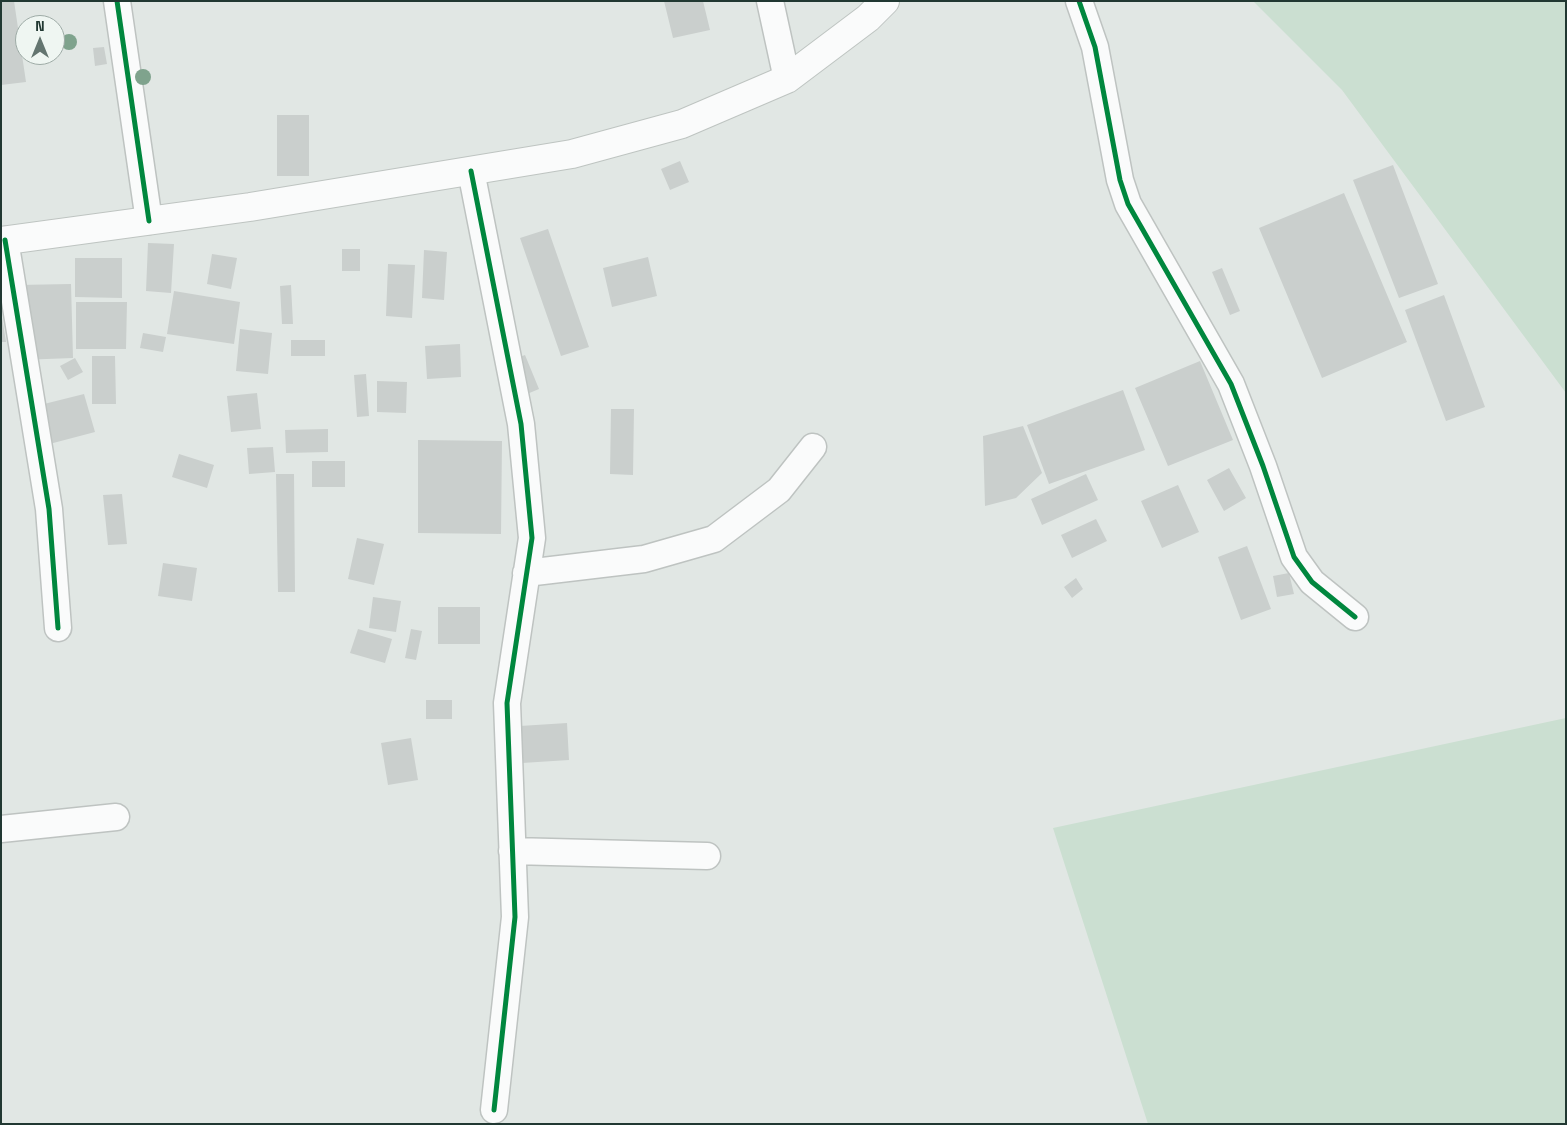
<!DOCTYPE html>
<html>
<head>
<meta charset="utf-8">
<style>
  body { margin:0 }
  #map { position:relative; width:1567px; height:1125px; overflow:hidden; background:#e1e7e4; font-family:"Space Grotesk",sans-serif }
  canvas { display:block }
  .frame { position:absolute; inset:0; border:2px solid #213832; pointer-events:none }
  .north { position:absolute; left:15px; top:15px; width:50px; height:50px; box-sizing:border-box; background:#eff6f2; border:1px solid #9daaa5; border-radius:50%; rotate:0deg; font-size:14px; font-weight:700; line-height:20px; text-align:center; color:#213832 }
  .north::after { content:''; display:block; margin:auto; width:18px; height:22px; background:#647570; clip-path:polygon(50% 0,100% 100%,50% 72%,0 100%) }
</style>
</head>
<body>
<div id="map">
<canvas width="1567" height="1125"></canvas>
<div class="frame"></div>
<div class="north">N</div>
</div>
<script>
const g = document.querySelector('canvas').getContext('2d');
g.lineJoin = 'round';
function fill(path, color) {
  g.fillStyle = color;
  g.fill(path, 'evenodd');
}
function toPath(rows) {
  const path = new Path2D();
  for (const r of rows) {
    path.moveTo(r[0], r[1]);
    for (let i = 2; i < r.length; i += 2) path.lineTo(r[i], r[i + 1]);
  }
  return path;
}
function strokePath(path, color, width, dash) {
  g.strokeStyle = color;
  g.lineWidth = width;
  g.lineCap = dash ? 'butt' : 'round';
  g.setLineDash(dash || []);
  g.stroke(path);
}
fill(toPath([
  [1253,1,1566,1,1566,393,1342,90],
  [1566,718,1566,1124,1148,1124,1053,828]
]), '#cbdfd1');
fill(toPath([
  [1,1,14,1,26,82,1,85],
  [664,1,703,1,710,30,673,38],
  [104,47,107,64,95,66,93,48],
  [277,115,309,115,309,176,277,176],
  [680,161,689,182,670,190,661,169],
  [1393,165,1438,284,1399,298,1353,180],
  [1344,193,1407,342,1322,378,1259,228],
  [548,229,589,347,561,356,520,238],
  [148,243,174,244,171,293,146,291],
  [342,249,360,249,360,271,342,271],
  [424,250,447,252,444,300,422,298],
  [212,254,237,258,231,289,207,284],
  [648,257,657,296,612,307,603,268],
  [75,258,122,258,122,298,75,297],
  [388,264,415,265,412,318,386,316],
  [1222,268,1240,311,1230,315,1212,272],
  [71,284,73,358,20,360,18,285],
  [291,285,293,324,282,324,280,286],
  [174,291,240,302,234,344,167,334],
  [1444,295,1485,407,1446,421,1405,310],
  [76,302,127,302,126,349,76,349],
  [1,311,6,342,1,342],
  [240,329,272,333,268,374,236,371],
  [143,333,166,337,163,352,140,348],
  [291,340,325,340,325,356,291,356],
  [460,344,461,377,427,379,425,346],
  [525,355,539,389,515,399,501,364],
  [92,356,115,356,116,404,92,404],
  [75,358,83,372,68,380,60,366],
  [1200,361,1233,440,1168,466,1135,388],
  [366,374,369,416,357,417,354,375],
  [377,381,407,382,406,413,377,412],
  [1123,390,1145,450,1049,484,1027,425],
  [257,393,261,429,231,432,227,396],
  [84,394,95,432,38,447,28,408],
  [611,409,634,409,633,475,610,474],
  [1023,426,1042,473,1016,498,985,506,983,436],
  [328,429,328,452,286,453,285,430],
  [418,440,502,441,501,534,418,533],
  [273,447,275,472,249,474,247,448],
  [179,454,214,465,207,488,172,477],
  [312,461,345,461,345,487,312,487],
  [1229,468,1246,498,1224,511,1207,480],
  [276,474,294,474,295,592,278,592],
  [1086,474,1098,500,1042,525,1031,499],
  [1178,485,1199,532,1162,548,1141,501],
  [122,494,127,544,108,545,103,495],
  [1096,519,1107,541,1072,558,1061,535],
  [357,538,384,544,374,585,348,579],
  [1247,546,1271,609,1241,620,1218,557],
  [163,563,197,568,192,601,158,596],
  [1289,573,1294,594,1277,597,1273,576],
  [1076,578,1083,589,1072,598,1064,587],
  [373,597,401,601,396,632,369,628],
  [438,607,480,607,480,644,438,644],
  [358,629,392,639,385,663,350,653],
  [411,629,422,631,416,660,405,658],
  [426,700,452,700,452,719,426,719],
  [567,723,569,760,522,763,520,726],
  [411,738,418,780,388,785,381,743]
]), '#cacfcd');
const street = toPath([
  [117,1,149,221],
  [770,1,787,79],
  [1079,1,1095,47,1120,180,1128,204,1231,384,1263,466,1294,557,1312,582,1355,617],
  [471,171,521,424,532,538,507,703,515,917,494,1110],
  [5,240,49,509,58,628],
  [526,573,644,559,714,539,779,490,813,447],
  [1,829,116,817],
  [512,851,707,856]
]);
const secondary = toPath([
  [1,241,250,207,572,154,682,124,787,79,868,18,885,1]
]);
strokePath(street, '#bec3c1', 29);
strokePath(secondary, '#bec4c1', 30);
strokePath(street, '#fafbfb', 26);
strokePath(secondary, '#fafbfb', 28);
strokePath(toPath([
  [117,1,149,221],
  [1079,1,1095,47,1120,180,1128,204,1231,384,1263,466,1294,557,1312,582,1355,617],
  [471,171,521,424,532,538,507,703,515,917,494,1110],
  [5,240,49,509,58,628]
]), '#00873e', 5);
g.fillStyle = '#7fa38d';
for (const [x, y] of [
  [69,42],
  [143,77]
]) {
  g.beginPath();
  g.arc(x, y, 8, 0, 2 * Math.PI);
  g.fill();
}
</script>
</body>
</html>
